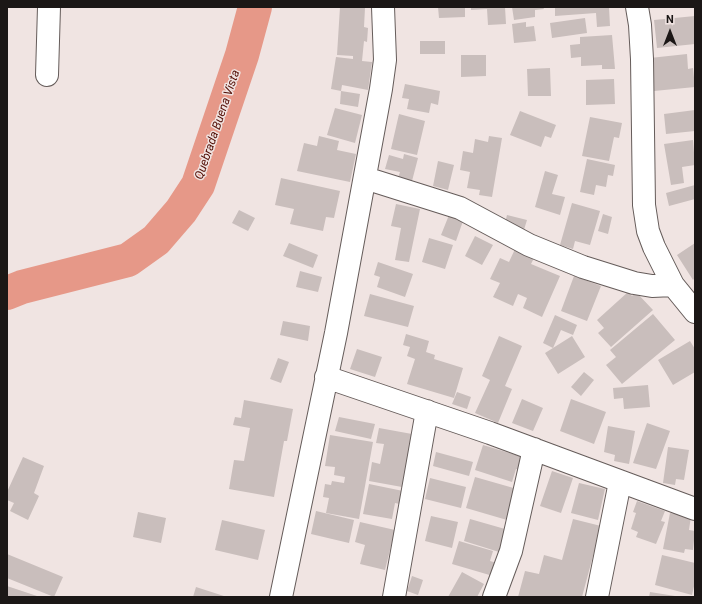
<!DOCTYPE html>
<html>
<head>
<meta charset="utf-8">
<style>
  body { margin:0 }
  #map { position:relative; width:702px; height:604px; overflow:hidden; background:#f0e4e2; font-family:Roboto,sans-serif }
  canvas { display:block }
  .frame { position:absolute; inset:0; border:8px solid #1b1716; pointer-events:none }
  .north { position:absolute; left:650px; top:12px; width:40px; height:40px; -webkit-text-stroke:3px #f0e4e2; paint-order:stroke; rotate:0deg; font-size:11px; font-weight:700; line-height:16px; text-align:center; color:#1b1716 }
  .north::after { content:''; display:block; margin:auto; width:14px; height:18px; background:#1b1716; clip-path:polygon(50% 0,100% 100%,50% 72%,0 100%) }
</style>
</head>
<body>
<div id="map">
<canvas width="702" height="604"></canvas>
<div class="frame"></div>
<div class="north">N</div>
</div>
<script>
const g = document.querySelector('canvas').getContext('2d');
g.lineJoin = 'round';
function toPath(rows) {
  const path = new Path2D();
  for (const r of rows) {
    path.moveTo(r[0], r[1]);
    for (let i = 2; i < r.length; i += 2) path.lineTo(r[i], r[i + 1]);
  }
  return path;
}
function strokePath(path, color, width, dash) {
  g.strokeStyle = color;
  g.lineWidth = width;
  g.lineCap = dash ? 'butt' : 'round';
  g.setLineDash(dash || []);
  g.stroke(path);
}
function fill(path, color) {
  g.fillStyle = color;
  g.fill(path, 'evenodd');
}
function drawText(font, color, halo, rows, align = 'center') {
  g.font = font + ' Roboto,sans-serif';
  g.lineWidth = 3;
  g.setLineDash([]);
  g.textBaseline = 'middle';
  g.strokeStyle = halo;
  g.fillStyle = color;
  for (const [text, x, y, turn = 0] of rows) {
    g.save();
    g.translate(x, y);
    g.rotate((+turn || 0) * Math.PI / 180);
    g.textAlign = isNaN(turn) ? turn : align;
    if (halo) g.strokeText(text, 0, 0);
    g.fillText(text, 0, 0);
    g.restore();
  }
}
strokePath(toPath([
  [7,293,22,287,128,260,156,240,181,211,198,185,242,55,255,7]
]), '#e69888', 34);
fill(toPath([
  [340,7,365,8,364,27,368,28,367,42,364,41,362,61,372,62,368,90,342,85,341,91,360,94,358,107,340,104,341,91,331,89,336,57,353,59,353,56,337,55],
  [438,7,465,7,465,17,439,18],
  [471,7,505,7,506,24,488,25,487,9,471,10],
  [512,7,543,7,544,9,535,10,535,17,514,20],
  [555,7,609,7,610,26,597,27,596,13,555,16],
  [695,16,695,44,657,48,654,20],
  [585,18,587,33,552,38,550,23],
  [526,22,526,27,534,26,536,41,514,43,512,24],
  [612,35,615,69,602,69,602,65,581,66,581,57,571,58,570,45,580,44,580,37],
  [420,41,445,41,445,54,420,54],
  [687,54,688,69,693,68,695,87,654,91,650,58],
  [461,55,486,55,486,76,461,77],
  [550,68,551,96,528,96,527,69],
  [614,79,615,104,586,105,586,80],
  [405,84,440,91,438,105,431,103,429,113,407,109,409,99,402,98],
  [335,108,362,115,355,143,327,135],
  [695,110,695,131,666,134,664,114],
  [520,111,556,125,551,138,545,136,541,147,510,135],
  [399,114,425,121,417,155,391,149],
  [590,117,622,123,619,138,614,137,609,161,582,156],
  [319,136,339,141,337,150,356,154,350,182,297,171,304,143,317,146],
  [489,136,502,138,492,197,479,195,480,190,467,188,470,172,460,170,463,151,473,153,475,139,488,142],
  [693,140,695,165,682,167,684,183,671,185,664,144],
  [404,154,418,158,412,181,398,178,400,172,385,169,389,155,403,159],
  [587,159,615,165,613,176,608,175,606,187,596,185,594,195,580,192],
  [438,161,454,165,448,190,433,186],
  [545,171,558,175,552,194,565,197,560,215,535,207],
  [281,178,340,191,334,218,326,217,323,231,290,224,294,209,275,205],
  [695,185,695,199,669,206,666,193],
  [572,203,600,211,590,245,575,241,573,249,560,245],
  [396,204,420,209,409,262,395,260,401,228,391,226],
  [239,210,255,218,248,231,232,223],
  [603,214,612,217,608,234,598,231],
  [449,215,463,221,456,241,441,235],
  [507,215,527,220,523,233,504,227],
  [475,236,493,245,482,265,465,256],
  [429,238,453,245,445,269,422,262],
  [289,243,318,255,313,268,283,256],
  [695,243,695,278,693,280,677,255],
  [515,249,534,258,531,264,560,276,542,317,523,308,527,298,518,294,513,306,493,297,500,283,490,279,500,258,509,262],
  [378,262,413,274,405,297,377,287,380,277,374,275],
  [300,271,322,277,318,292,296,287],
  [574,276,601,286,587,321,561,311],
  [628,292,632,296,636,292,653,310,611,347,598,333,604,328,597,320],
  [370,294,414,306,408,327,364,316],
  [653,314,675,340,622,384,606,365,616,357,610,350],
  [555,315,577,325,573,335,561,330,553,348,543,343],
  [283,321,310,326,308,341,280,335],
  [406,334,429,341,426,352,435,355,434,359,463,368,454,398,407,384,415,359,407,356,410,347,403,345],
  [499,336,522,346,505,386,512,389,498,423,475,413,490,380,482,376],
  [572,336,585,357,558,374,545,353],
  [690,341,695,349,695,372,673,385,658,360],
  [357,349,382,357,375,377,350,369],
  [278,358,289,362,281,383,270,379],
  [584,372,594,380,581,396,571,387],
  [648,385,650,407,624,409,623,398,614,399,613,388],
  [457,392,471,397,467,409,452,404],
  [522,399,543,408,533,431,512,423],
  [571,399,606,412,594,444,560,431],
  [244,400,293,409,287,441,284,441,274,497,229,489,234,460,244,461,250,428,233,425,235,417,241,418],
  [339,417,375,424,371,439,335,431],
  [647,423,670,431,656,469,633,463],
  [608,426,635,431,629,464,614,461,615,455,604,452],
  [379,428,412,434,402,487,369,481,372,462,380,464,384,444,376,443],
  [330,435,373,442,359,519,326,513,329,498,323,497,325,484,331,485,332,481,344,483,345,477,334,475,335,467,325,466],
  [483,445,526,458,522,471,516,469,512,482,475,470],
  [668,447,689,450,684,480,676,479,675,485,663,483],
  [436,452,473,462,469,476,433,466],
  [23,457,44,466,34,493,39,496,28,520,10,511,14,503,7,500,7,492],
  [552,471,573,478,561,513,540,506],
  [475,477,517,489,507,520,466,508],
  [430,478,466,487,461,508,425,499],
  [579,483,605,489,598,520,571,513],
  [369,484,403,491,400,504,395,503,392,519,363,514],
  [637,501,665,511,661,521,665,522,656,544,636,537,638,532,631,529,636,513,633,512],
  [316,511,354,520,349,543,311,534],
  [138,512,166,518,161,543,133,537],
  [670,513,691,516,689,530,695,531,693,550,685,549,684,553,663,549],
  [431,516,458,522,452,548,425,541],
  [470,519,505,529,499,552,464,541],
  [573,519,601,526,582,597,518,597,525,571,539,574,544,555,562,560],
  [222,520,265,530,258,560,215,550],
  [360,522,395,530,385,570,360,564,365,545,355,542],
  [459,541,493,551,490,561,497,563,493,576,452,564],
  [7,554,63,577,54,597,7,578],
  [662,555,695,563,695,582,692,595,655,585],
  [462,572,484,584,477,597,448,597],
  [412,576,423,580,418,595,407,591],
  [7,586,40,597,7,597],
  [196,587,227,597,193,597],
  [650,592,675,596,675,597,649,597]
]), '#c9bebc');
const minor = toPath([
  [637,7,640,25,642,59,644,205,648,231,654,247,673,285,695,312],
  [47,75,49,7],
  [365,178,460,208,529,245,583,267,634,283,652,286,673,285],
  [326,377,490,433,695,509],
  [281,597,336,333,381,89,385,60,383,7],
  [394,597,427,411],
  [494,597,511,551,534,449],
  [597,597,620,482]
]);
strokePath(minor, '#655c5a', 24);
strokePath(minor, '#fff', 22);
drawText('italic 12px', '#510c03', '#f0e4e2', [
  ["Quebrada Buena Vista",218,125,-71]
]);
</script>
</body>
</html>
